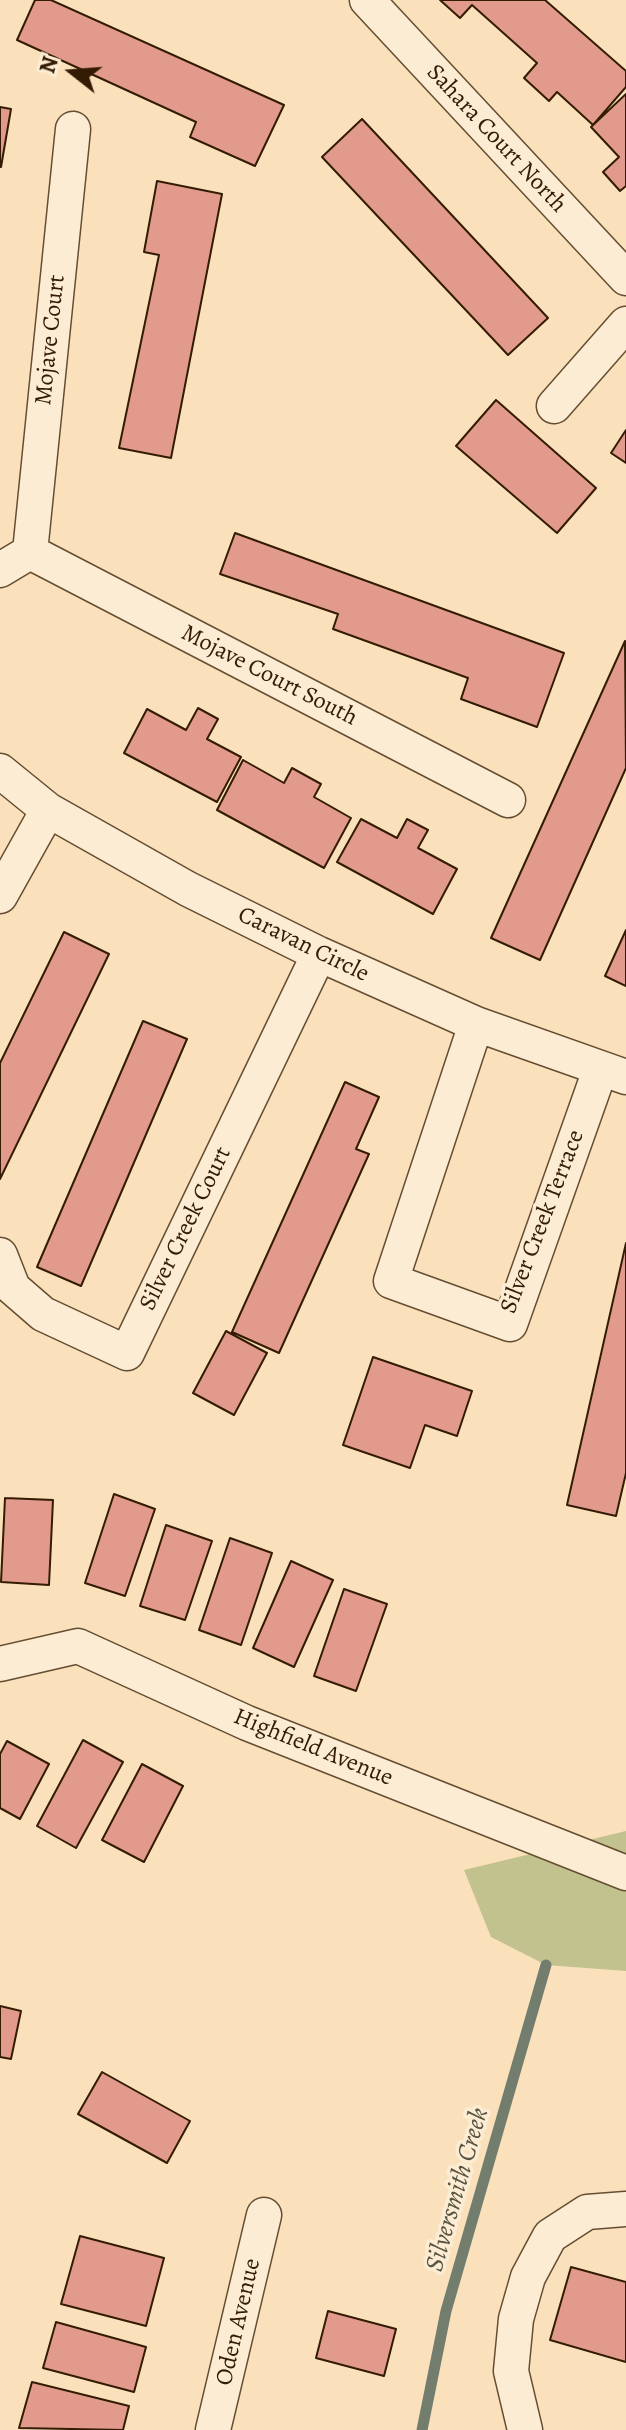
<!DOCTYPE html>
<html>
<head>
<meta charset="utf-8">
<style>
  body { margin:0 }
  #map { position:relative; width:626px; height:2430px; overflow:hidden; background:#fae1bc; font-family:Alegreya,serif }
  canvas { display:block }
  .north { position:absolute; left:32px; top:32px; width:80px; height:80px; -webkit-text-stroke:6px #fcecd3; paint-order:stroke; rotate:287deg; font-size:22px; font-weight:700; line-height:32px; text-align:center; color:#331c03 }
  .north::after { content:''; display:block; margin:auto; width:28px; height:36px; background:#331c03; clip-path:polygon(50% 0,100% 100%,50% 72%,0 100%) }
</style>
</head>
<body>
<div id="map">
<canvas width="626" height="2430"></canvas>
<div class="north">N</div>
</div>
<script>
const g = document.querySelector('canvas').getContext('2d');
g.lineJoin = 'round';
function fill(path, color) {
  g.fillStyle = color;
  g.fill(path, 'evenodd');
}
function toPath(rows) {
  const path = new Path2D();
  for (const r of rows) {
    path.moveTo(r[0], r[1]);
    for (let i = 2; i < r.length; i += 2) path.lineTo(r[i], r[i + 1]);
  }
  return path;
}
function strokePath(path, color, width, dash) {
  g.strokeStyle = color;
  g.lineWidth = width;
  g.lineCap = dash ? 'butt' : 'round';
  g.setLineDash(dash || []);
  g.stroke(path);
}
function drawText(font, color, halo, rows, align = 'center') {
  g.font = font + ' Alegreya,serif';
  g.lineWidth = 7;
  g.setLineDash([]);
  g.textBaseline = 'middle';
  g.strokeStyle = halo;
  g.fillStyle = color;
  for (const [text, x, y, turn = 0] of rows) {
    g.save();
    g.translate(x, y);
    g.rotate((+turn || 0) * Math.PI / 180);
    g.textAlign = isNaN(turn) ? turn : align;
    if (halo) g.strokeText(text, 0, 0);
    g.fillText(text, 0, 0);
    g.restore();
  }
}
fill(toPath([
  [626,1831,626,1971,546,1965,491,1937,464,1870]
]), '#c1c28e');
strokePath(toPath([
  [422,2430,446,2311,546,1965]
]), '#737d6d', 11);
const building = toPath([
  [35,0,51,0,284,105,255,166,190,137,196,122,17,40,35,0],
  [440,0,545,0,626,71,626,87,593,125,557,92,549,101,524,78,537,63,472,5,460,18,440,0],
  [626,94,626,186,620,191,603,172,619,157,591,127,626,94],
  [0,107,11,109,1,167,0,167,0,107],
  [362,119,548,318,508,355,322,157,362,119],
  [157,181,222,194,171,458,119,448,159,255,144,252,157,181],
  [496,400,596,488,557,533,456,446,496,400],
  [626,430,626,463,611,453,626,430],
  [235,533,564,653,537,727,461,699,468,678,333,629,338,614,220,574,235,533],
  [625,641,626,768,540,960,491,938,625,641],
  [198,708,218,719,207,739,241,757,217,802,124,753,147,709,186,730,198,708],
  [243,760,284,783,292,768,321,784,314,797,351,818,324,868,217,810,243,760],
  [361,819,397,838,407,819,428,830,418,848,457,869,433,914,337,862,361,819],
  [626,930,626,986,605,976,626,930],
  [64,932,109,954,0,1179,0,1063,64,932],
  [143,1021,187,1039,81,1286,37,1267,143,1021],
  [345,1082,379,1097,356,1149,369,1154,279,1353,232,1332,345,1082],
  [626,1243,626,1473,616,1516,567,1505,626,1243],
  [226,1331,267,1353,234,1415,193,1393,226,1331],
  [373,1357,472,1391,457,1436,425,1425,410,1468,343,1445,373,1357],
  [114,1494,155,1509,125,1596,85,1583,114,1494],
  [5,1498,53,1500,49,1585,1,1582,5,1498],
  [166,1525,212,1541,185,1620,140,1606,166,1525],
  [230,1538,272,1553,241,1645,199,1630,230,1538],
  [291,1561,333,1580,294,1667,253,1648,291,1561],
  [344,1589,387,1604,356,1691,314,1676,344,1589],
  [83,1740,123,1762,76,1848,37,1826,83,1740],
  [7,1741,49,1764,20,1819,0,1808,0,1754,7,1741],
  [142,1764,183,1786,144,1862,102,1840,142,1764],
  [0,2006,21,2011,11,2059,0,2057,0,2006],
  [102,2072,190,2121,167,2163,78,2114,102,2072],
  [80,2236,164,2258,146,2326,61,2304,80,2236],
  [571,2267,626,2282,626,2362,550,2340,571,2267],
  [328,2311,396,2329,384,2376,316,2358,328,2311],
  [56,2322,146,2347,134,2392,43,2368,56,2322],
  [32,2382,129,2406,123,2430,19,2428,32,2382]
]);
fill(building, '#e29a8d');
strokePath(building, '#331c03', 2);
const street = toPath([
  [367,0,626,278],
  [554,406,626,324],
  [30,552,508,800],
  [30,552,73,129],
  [0,570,30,552],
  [0,771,48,810,188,889,319,954,476,1024,626,1077],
  [0,896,48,810],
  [476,1024,391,1281,510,1324,600,1070],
  [0,1255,13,1288,43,1314,127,1353,319,954],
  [0,1664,78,1646,247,1723,626,1873],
  [213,2430,264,2215],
  [525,2430,511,2371,516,2319,528,2277,550,2236,587,2212,626,2209]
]);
strokePath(street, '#654d31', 37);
strokePath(street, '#fcecd3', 34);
drawText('24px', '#331c03', '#fcecd3', [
  ["Sahara Court North",496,139,47],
  ["Mojave Court",51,340,-84],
  ["Mojave Court South",269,676,27],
  ["Caravan Circle",303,945,26],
  ["Silver Creek Terrace",543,1222,-69],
  ["Silver Creek Court",186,1229,-64],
  ["Highfield Avenue",313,1748,22],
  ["Oden Avenue",239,2322,-77]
]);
drawText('italic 26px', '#585441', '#fcecd3', [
  ["Silversmith Creek",458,2190,-74]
]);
</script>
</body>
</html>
